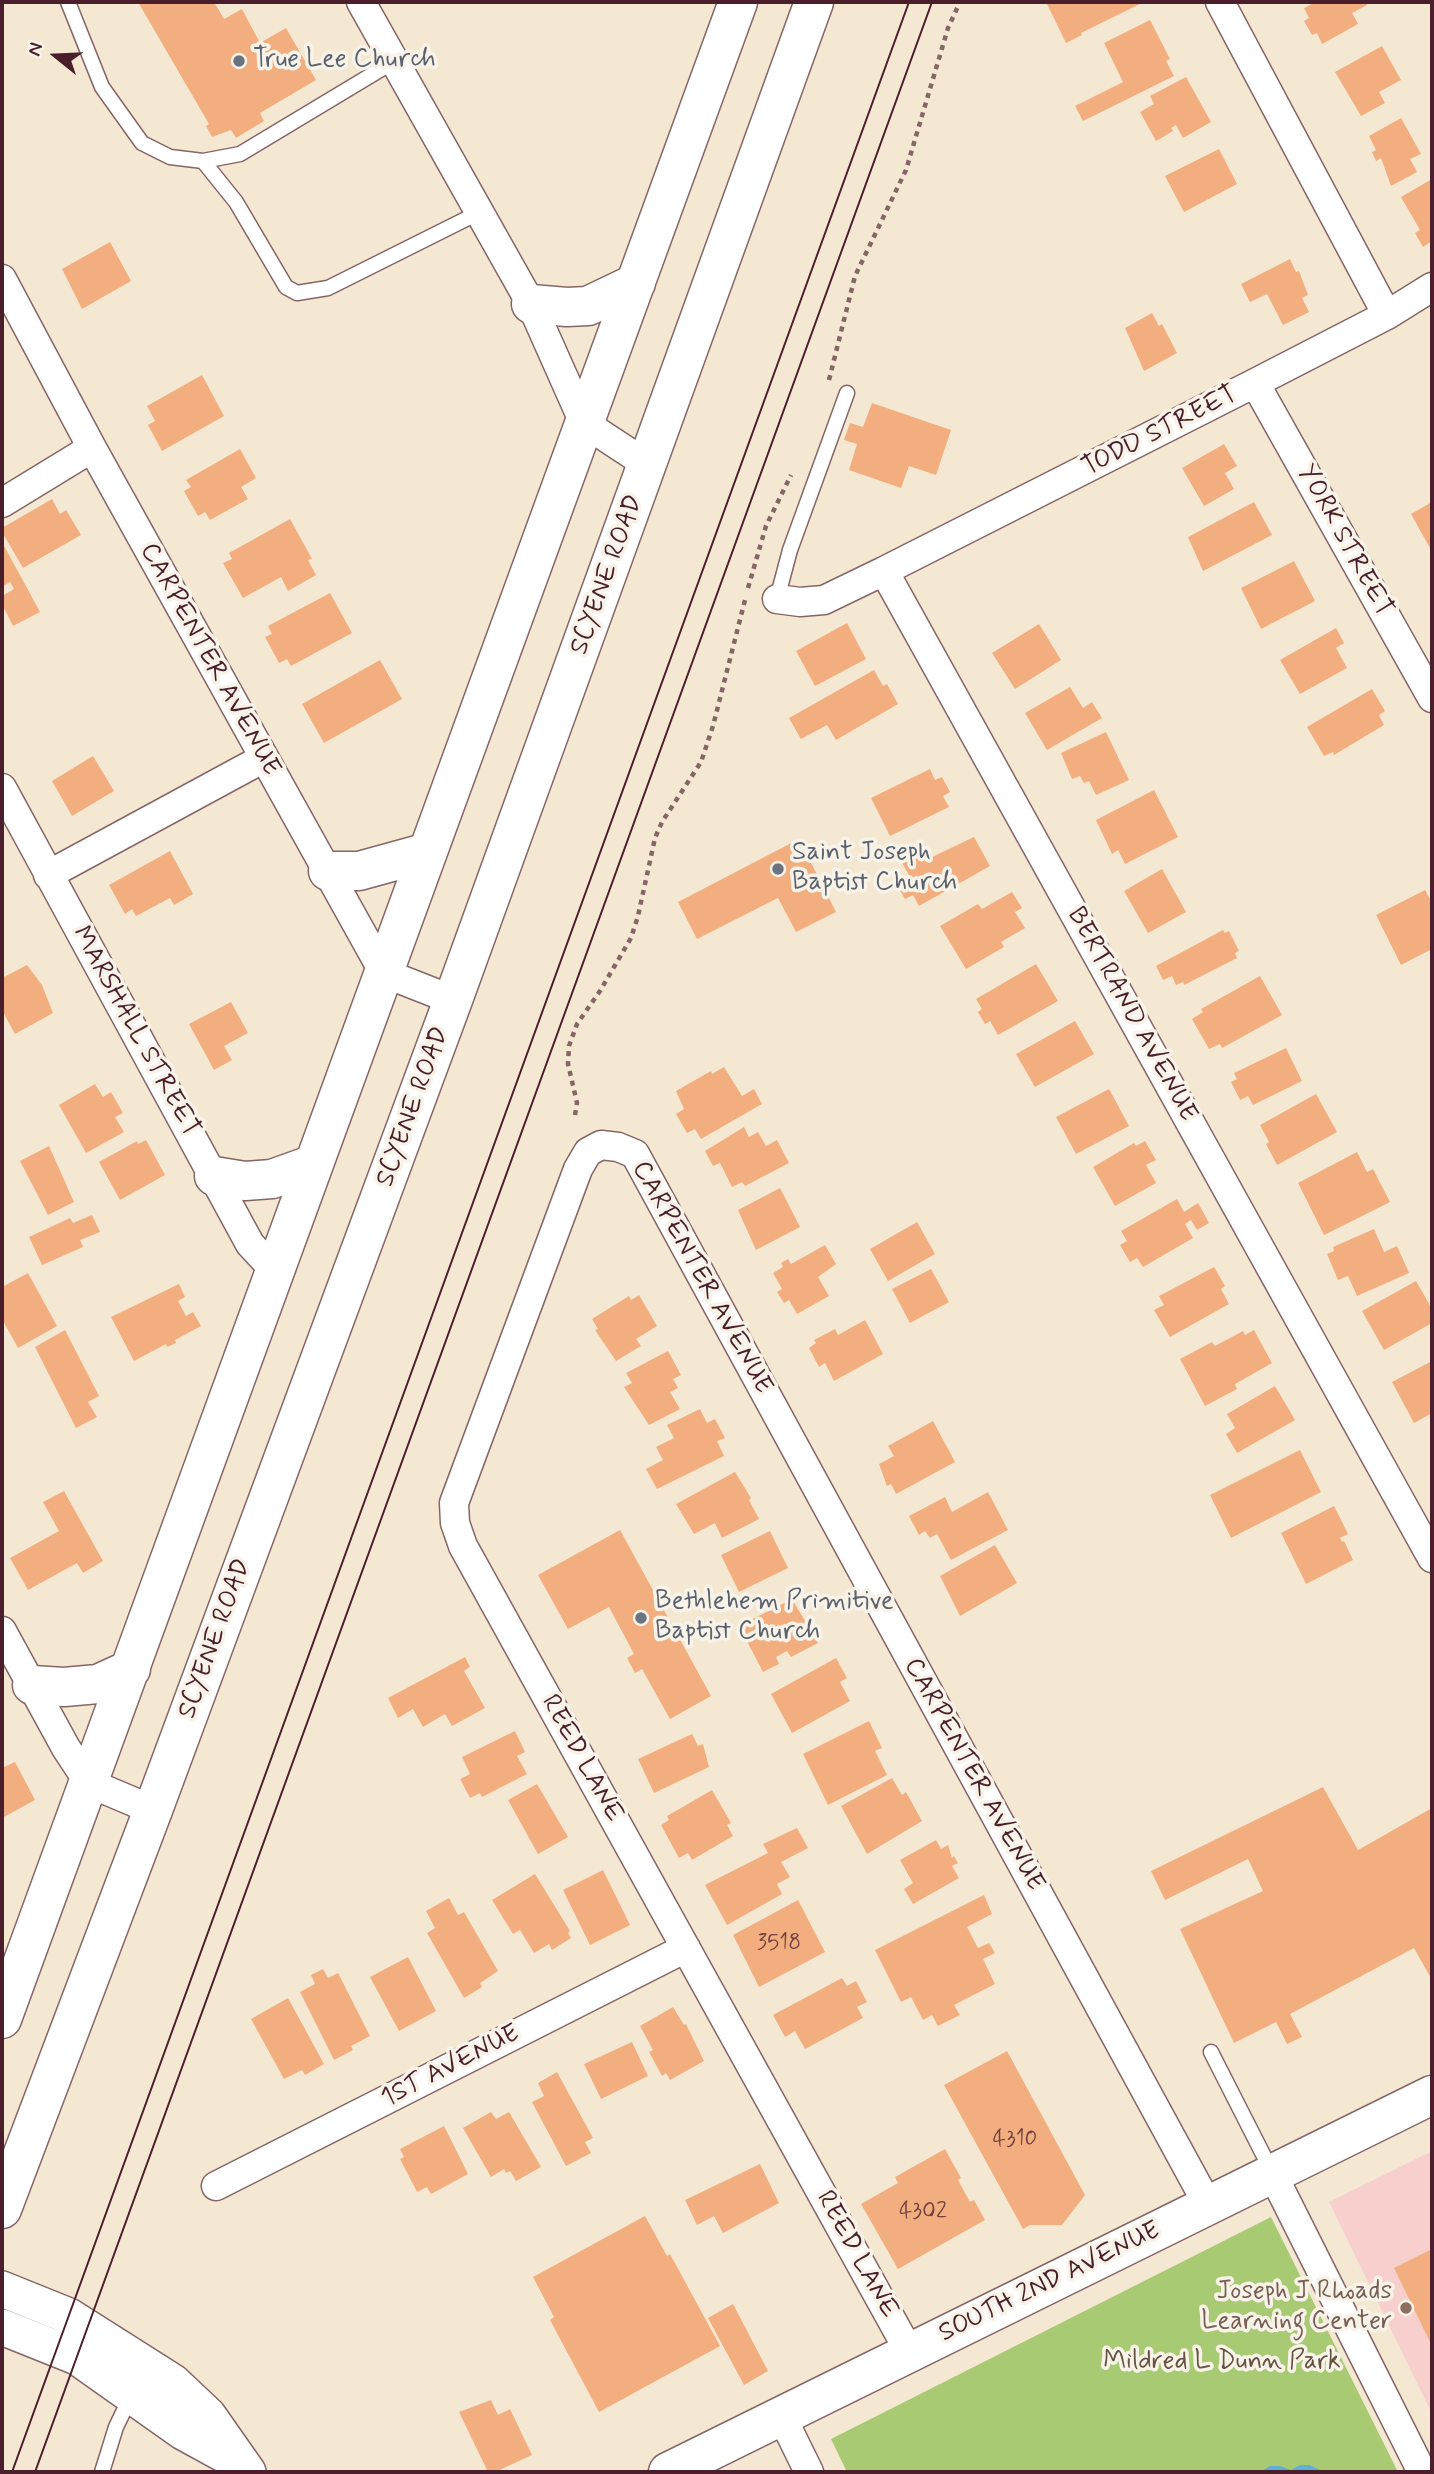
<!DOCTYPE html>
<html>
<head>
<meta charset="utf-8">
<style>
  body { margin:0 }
  #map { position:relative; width:1434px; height:2474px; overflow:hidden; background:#f5e8d3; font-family:Mynerve,sans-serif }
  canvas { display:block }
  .frame { position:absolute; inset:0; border:4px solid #4a1f2b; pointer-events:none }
  .north { position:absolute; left:21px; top:21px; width:70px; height:70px; -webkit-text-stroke:5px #f7f3e8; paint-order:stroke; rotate:288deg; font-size:19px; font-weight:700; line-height:28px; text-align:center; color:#4a1f2b }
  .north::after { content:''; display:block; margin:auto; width:24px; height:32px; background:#4a1f2b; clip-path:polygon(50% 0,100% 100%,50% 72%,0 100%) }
</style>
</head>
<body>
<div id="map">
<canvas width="1434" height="2474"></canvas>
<div class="frame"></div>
<div class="north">N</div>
</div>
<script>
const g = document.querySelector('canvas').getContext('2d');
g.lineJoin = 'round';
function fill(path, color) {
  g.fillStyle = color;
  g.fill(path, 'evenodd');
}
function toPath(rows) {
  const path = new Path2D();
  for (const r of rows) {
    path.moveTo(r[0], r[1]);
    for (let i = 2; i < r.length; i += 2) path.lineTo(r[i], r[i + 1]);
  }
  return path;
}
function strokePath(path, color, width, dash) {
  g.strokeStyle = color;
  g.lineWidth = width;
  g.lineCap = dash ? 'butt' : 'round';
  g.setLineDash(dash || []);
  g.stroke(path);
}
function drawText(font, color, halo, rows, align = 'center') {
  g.font = font + ' Mynerve,sans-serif';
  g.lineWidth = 7;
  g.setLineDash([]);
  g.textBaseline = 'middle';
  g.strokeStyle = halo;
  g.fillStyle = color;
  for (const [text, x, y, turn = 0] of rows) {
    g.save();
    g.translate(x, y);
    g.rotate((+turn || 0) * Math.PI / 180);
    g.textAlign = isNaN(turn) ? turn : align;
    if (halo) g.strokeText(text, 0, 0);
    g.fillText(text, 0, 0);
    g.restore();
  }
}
fill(toPath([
  [1432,2151,1432,2414,1329,2202]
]), '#f7d0cd');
fill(toPath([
  [1271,2217,1398,2472,847,2472,831,2439]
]), '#a7ca73');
fill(toPath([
  [1300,2465,1310,2465,1324,2472,1260,2472,1270,2466,1280,2466,1291,2470]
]), '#5eb0d9');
fill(toPath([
  [138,2,214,2,224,19,242,9,260,43,286,28,316,80,260,113,264,121,236,138,231,130,212,137,206,126,209,124],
  [1046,2,1144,2,1081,33,1082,35,1066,43],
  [1316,2,1366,2,1367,5,1352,13,1358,24,1322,44,1317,33,1312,35,1304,21,1309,18,1304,8],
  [1150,20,1170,59,1166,61,1174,76,1083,121,1075,106,1123,82,1104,43],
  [1382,46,1401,80,1379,92,1385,103,1361,116,1335,72],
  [1186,77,1211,122,1183,138,1176,125,1171,128,1173,131,1156,141,1140,112,1154,104,1150,96],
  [1401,118,1421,154,1410,159,1417,172,1391,186,1381,158,1376,161,1372,152,1376,150,1369,136],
  [1219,149,1237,184,1184,212,1165,176],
  [1432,179,1432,241,1423,247,1415,233,1420,230,1401,197],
  [110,242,131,281,82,309,62,269],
  [1290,259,1296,272,1299,271,1308,295,1302,298,1309,312,1283,325,1267,294,1250,302,1241,284],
  [1152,313,1159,326,1162,324,1177,353,1144,371,1125,328],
  [202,375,224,416,162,451,148,425,155,421,147,406],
  [872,403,951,430,936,475,909,466,901,488,849,470,857,444,844,440,850,423,863,427],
  [1224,444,1237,466,1225,473,1234,489,1204,506,1182,468],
  [240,449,256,478,241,487,248,499,210,520,205,512,198,516,184,491,191,487,186,480],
  [52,499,60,514,66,510,81,535,23,568,2,532,2,528],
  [1254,502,1272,535,1203,571,1188,537],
  [1432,502,1432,547,1430,548,1411,514],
  [290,519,312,559,308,560,316,575,288,591,281,577,243,598,223,563,232,559,229,553],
  [2,542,40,612,13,626,2,604,2,596,14,589,10,582,2,587],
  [1294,561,1315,601,1261,629,1241,588],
  [330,593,352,633,291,666,287,659,279,663,265,637,272,634,268,626],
  [847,623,866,659,815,686,796,651],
  [1039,624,1061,660,1015,689,992,653],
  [1336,628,1344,643,1336,648,1347,668,1300,694,1280,660],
  [380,660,402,699,324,743,302,704],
  [874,670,883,686,887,684,898,704,836,740,827,725,801,739,789,718],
  [1070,687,1083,708,1092,702,1102,718,1047,750,1025,713],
  [1372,689,1385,711,1379,715,1384,725,1334,755,1333,752,1324,756,1307,727],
  [1106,732,1129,780,1096,795,1089,781,1084,783,1080,776,1072,779,1061,753],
  [93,756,114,791,72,816,52,781],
  [930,769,935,780,942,777,950,792,943,796,949,807,890,836,871,798],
  [1154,790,1178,837,1125,864,1118,850,1112,854,1096,820],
  [974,837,990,866,919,906,913,895,905,899,898,887,911,879,899,857,924,843,932,857],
  [799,839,836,912,796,932,778,898,697,939,678,902],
  [170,851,193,894,174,905,170,898,136,916,132,909,125,914,109,885],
  [1162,869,1186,912,1148,933,1124,891],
  [1425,890,1430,899,1432,898,1432,949,1401,965,1376,915],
  [1012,892,1022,908,1015,912,1025,928,1001,942,1004,947,966,969,940,926,978,904,982,909],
  [1223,930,1225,933,1229,931,1239,951,1235,953,1237,958,1184,985,1183,982,1176,985,1172,976,1163,980,1156,966],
  [1036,964,1058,1001,998,1035,990,1021,985,1024,978,1012,982,1009,976,999],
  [27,965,42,985,53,1013,15,1034,2,1010,2,978],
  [1260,976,1282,1015,1222,1048,1220,1044,1209,1049,1192,1019,1203,1012,1201,1009],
  [231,1002,248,1033,224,1046,232,1060,214,1070,189,1024],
  [1075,1021,1094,1054,1035,1087,1016,1054],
  [1286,1048,1302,1081,1253,1105,1248,1096,1240,1100,1231,1082,1237,1079,1234,1073],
  [724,1067,742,1096,754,1089,762,1104,701,1139,695,1129,687,1133,676,1114,684,1109,676,1091,711,1071,712,1074],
  [95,1084,103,1097,111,1092,123,1113,115,1117,124,1132,86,1153,59,1105],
  [1109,1089,1129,1126,1076,1154,1056,1117],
  [1316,1094,1337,1132,1277,1165,1266,1144,1269,1142,1260,1125],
  [744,1127,749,1137,758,1132,766,1146,777,1140,789,1163,745,1186,742,1182,732,1187,720,1163,713,1166,705,1151],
  [146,1140,165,1175,120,1200,99,1162,137,1141,138,1144],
  [1145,1141,1156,1160,1146,1165,1156,1183,1115,1206,1093,1167,1134,1143,1136,1146],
  [49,1146,74,1202,48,1215,20,1161],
  [1357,1152,1367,1172,1373,1169,1390,1202,1324,1235,1298,1183],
  [780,1188,800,1227,756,1250,738,1210],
  [1177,1199,1184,1212,1198,1203,1209,1223,1197,1230,1191,1220,1185,1224,1193,1238,1143,1267,1137,1258,1130,1262,1120,1245,1127,1241,1121,1231],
  [92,1215,100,1232,80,1240,83,1247,42,1265,29,1237,70,1218,73,1223],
  [917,1222,935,1254,888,1281,870,1249],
  [1374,1229,1384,1252,1397,1246,1409,1273,1357,1296,1348,1276,1338,1280,1327,1254,1334,1251,1333,1247],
  [825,1245,836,1264,818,1277,829,1296,797,1314,789,1300,784,1303,777,1292,782,1289,773,1273,783,1267,781,1263,788,1259,791,1264],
  [1214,1267,1225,1286,1221,1289,1229,1304,1170,1337,1154,1310,1164,1305,1159,1296],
  [931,1269,949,1302,910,1323,892,1289],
  [28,1273,57,1326,18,1348,2,1319,2,1287],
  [1416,1281,1432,1309,1432,1323,1384,1350,1362,1311],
  [179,1284,185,1297,178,1301,186,1316,193,1312,201,1326,175,1340,176,1343,167,1347,166,1344,134,1361,111,1317],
  [639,1295,657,1326,636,1339,641,1346,616,1361,595,1330,598,1329,592,1319,629,1296,631,1300],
  [865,1320,883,1354,834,1381,825,1363,819,1367,809,1348,816,1343,814,1340,835,1329,838,1335],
  [65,1330,99,1396,88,1402,97,1417,76,1428,35,1347],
  [1254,1330,1272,1363,1235,1384,1237,1389,1205,1406,1180,1359,1212,1342,1215,1346,1243,1331,1245,1335],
  [668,1351,681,1375,673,1379,678,1388,670,1392,680,1409,649,1425,624,1387,632,1383,626,1373],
  [1432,1361,1432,1413,1414,1423,1392,1382],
  [1275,1386,1295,1420,1237,1453,1226,1434,1235,1428,1227,1414],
  [700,1409,707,1423,715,1419,725,1438,717,1441,724,1456,657,1489,646,1469,663,1460,656,1447,674,1438,667,1425],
  [933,1421,955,1462,896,1494,891,1484,887,1486,879,1464,894,1456,888,1446],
  [1300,1450,1321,1492,1231,1538,1210,1495],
  [735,1472,751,1498,749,1500,759,1519,722,1538,715,1523,694,1534,676,1504],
  [64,1491,103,1561,83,1573,77,1563,28,1590,10,1558,59,1531,43,1502],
  [988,1492,1008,1530,951,1560,937,1534,930,1538,925,1531,919,1535,909,1516,945,1497,952,1512],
  [1334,1506,1348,1534,1340,1538,1342,1542,1344,1541,1353,1560,1306,1584,1281,1533],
  [620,1530,711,1696,670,1719,642,1669,635,1673,627,1658,634,1654,609,1607,568,1629,538,1575],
  [770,1531,788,1568,739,1592,721,1555],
  [995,1545,1017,1583,960,1616,940,1576],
  [792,1599,818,1643,791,1657,787,1651,776,1657,779,1664,763,1672,739,1626],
  [465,1657,470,1667,464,1671,485,1708,452,1726,445,1714,423,1727,413,1709,398,1718,388,1698],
  [836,1658,847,1678,840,1682,850,1701,792,1733,771,1694],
  [869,1721,882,1748,875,1751,887,1775,828,1805,803,1754],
  [515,1731,525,1752,517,1756,527,1774,482,1797,480,1793,470,1798,460,1779,470,1774,462,1757],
  [692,1734,698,1746,703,1744,709,1767,654,1793,638,1759],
  [15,1762,35,1800,2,1818,2,1768],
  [892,1778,902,1795,906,1792,922,1821,867,1854,841,1806],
  [537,1784,568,1837,538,1854,508,1800],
  [1323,1787,1358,1850,1432,1808,1432,1980,1414,1948,1290,2014,1302,2037,1287,2044,1276,2022,1234,2043,1180,1929,1263,1891,1248,1859,1165,1900,1151,1871],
  [712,1790,731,1823,727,1825,733,1836,692,1860,688,1853,679,1858,661,1825,669,1820,667,1816],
  [797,1828,808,1848,781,1862,790,1877,777,1884,782,1894,727,1925,705,1885,768,1853,763,1844],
  [936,1840,941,1849,948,1845,952,1858,954,1856,958,1863,952,1866,959,1878,913,1904,904,1889,913,1883,900,1860],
  [603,1870,630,1925,590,1945,563,1890],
  [535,1874,570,1931,568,1933,571,1938,552,1950,549,1944,534,1953,520,1930,513,1934,492,1900],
  [984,1895,992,1914,967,1927,978,1948,989,1943,995,1953,983,1959,995,1984,954,2005,960,2015,938,2026,932,2015,923,2020,911,1997,901,2002,875,1950],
  [449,1898,458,1915,464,1912,498,1971,480,1983,482,1987,464,1998,427,1933,435,1928,426,1911],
  [798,1900,825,1952,759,1987,733,1935],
  [408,1957,436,2011,399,2031,370,1977],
  [323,1969,328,1978,338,1973,370,2036,351,2046,353,2050,334,2060,300,1992,315,1984,311,1975],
  [842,1978,847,1986,856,1981,867,2002,857,2007,863,2018,805,2049,795,2031,785,2037,773,2015],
  [288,1998,324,2064,305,2075,302,2070,284,2079,251,2019],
  [673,2007,684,2025,686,2024,704,2061,670,2080,666,2073,662,2076,649,2052,653,2050,640,2026],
  [632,2042,648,2076,601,2099,584,2064],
  [1007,2051,1085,2195,1062,2225,1030,2225,1023,2229,944,2085],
  [557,2072,593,2138,585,2142,591,2153,566,2166,532,2102,544,2096,538,2083],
  [491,2112,496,2119,509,2112,541,2167,516,2181,510,2171,506,2173,504,2169,491,2177,463,2128],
  [444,2126,468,2174,431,2194,427,2187,417,2192,400,2159,404,2157,400,2149],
  [945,2149,961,2178,958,2180,970,2202,974,2200,985,2220,898,2269,861,2204,898,2183,895,2177],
  [760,2164,779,2203,723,2233,714,2216,697,2225,685,2200],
  [645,2216,667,2256,670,2254,720,2346,599,2412,550,2320,554,2317,533,2277],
  [1432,2249,1432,2346,1394,2268],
  [733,2304,768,2371,744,2385,708,2318],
  [491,2400,498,2415,510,2409,532,2455,495,2472,488,2472,459,2412]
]), '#f3ae7f');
const service = toPath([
  [68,2,102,87,142,143,170,157,203,161,240,154,393,62],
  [203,161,236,202,286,287,297,293,328,288,478,213],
  [777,599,790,550,847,393],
  [1211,2052,1272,2172],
  [102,2472,116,2427,131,2396]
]);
const minor = toPath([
  [361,2,531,304,584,423,648,465],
  [1220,2,1387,315],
  [2,279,92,448,384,973,453,1000],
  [1255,383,1432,698],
  [2,503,92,448],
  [884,571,1255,383,1387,315,1432,287],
  [777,599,800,602,824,600,884,571,1432,1558],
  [2,788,250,1244,275,1271],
  [48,875,264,758],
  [2,1631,66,1748,89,1783,153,1810],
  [1272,2173,1422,2472],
  [216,2186,686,1948],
  [910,2353,463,1546,455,1523,454,1503,578,1169,588,1152,601,1145,618,1147,635,1154,1208,2205],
  [781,2415,809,2472]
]);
const tertiary = toPath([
  [2,2289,69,2316,173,2382,208,2415,248,2472],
  [2,2327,77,2357,183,2432,236,2461]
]);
const secondary = toPath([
  [668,2472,1432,2095]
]);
const primary = toPath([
  [531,304,567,307,588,306,636,283],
  [328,871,359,871,428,852],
  [214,1176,245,1181,272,1179,314,1164],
  [32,1685,64,1687,98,1684,131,1669],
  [2,2019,738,2],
  [2,2209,153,1810,453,1000,814,2]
]);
strokePath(service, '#866566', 17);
strokePath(minor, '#866566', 31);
strokePath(tertiary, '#866566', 38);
strokePath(secondary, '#866566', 41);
strokePath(primary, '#866566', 41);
strokePath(toPath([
  [829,380,855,276,906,170,948,28,960,2],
  [748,588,766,526,791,475],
  [575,1115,577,1103,568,1064,569,1046,577,1024,600,991,631,938,638,916,655,838,662,822,701,762,713,726,746,596]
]), '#866566', 4.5, [5, 5]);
strokePath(service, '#fff', 14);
strokePath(minor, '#fff', 28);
strokePath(tertiary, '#fff', 35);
strokePath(secondary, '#fff', 38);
strokePath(primary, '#fff', 38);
strokePath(toPath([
  [12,2472,909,2],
  [35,2472,932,2]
]), '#4a1f2b', 2);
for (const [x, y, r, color] of [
  [239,61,7,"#6b7280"],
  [778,869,7,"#6b7280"],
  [641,1618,7,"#6b7280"],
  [1406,2308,7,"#8d6e63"]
]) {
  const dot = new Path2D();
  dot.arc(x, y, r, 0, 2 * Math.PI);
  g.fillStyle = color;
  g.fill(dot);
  strokePath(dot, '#f7f3e8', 2.5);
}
drawText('23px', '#744340', null, [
  ["3518",779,1944],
  ["4310",1015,2140],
  ["4302",923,2212]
]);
drawText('26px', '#5b616d', '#f7f3e8', [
  ["True Lee Church",253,61],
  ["Saint Joseph",792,854],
  ["Baptist Church",792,884],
  ["Bethlehem Primitive",655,1603],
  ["Baptist Church",655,1633]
], 'left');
drawText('26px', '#4a1f2b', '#f7f3e8', [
  ["TODD STREET",1160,432,-27],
  ["YORK STREET",1344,541,61],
  ["SCYENE ROAD",608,575,-70],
  ["CARPENTER AVENUE",209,660,61],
  ["BERTRAND AVENUE",1131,1015,61],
  ["MARSHALL STREET",135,1032,61],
  ["SCYENE ROAD",414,1107,-70],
  ["CARPENTER AVENUE",701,1278,61],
  ["SCYENE ROAD",216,1639,-70],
  ["REED LANE",581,1759,61],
  ["CARPENTER AVENUE",973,1775,61],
  ["1ST AVENUE",451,2067,-27],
  ["REED LANE",856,2255,61],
  ["SOUTH 2ND AVENUE",1050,2283,-26]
]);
drawText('26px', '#785e54', '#f7f3e8', [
  ["Joseph J Rhoads",1392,2293],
  ["Learning Center",1392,2323]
], 'right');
drawText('26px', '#665241', '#f7f3e8', [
  ["Mildred L Dunn Park",1222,2363]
]);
</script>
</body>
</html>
